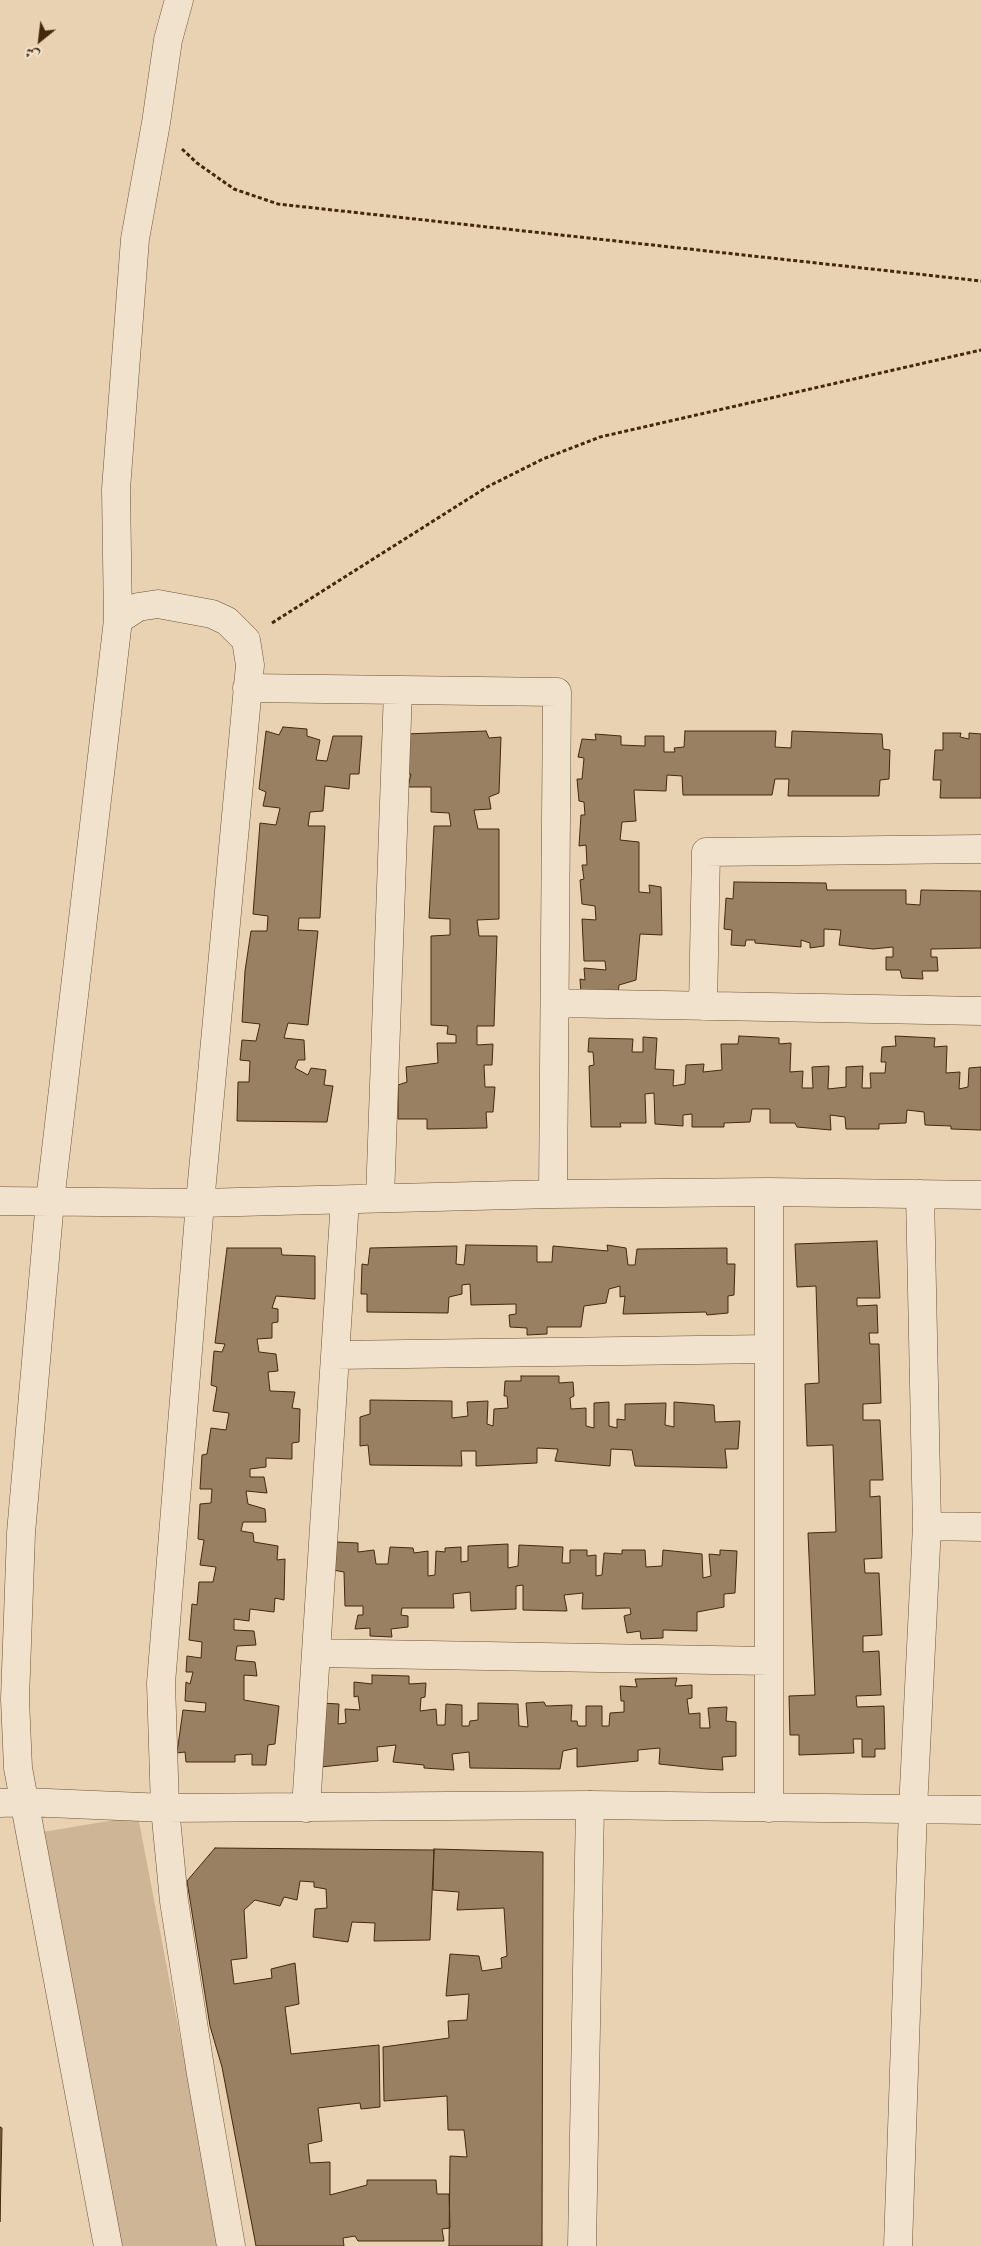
<!DOCTYPE html>
<html>
<head>
<meta charset="utf-8">
<style>
  body { margin:0 }
  #map { position:relative; width:981px; height:2246px; overflow:hidden; background:#e9d2b2; font-family:Alegreya,Amiri,serif }
  canvas { display:block }
  .north { position:absolute; left:15px; top:15px; width:50px; height:50px; -webkit-text-stroke:4px #f1e2cd; paint-order:stroke; rotate:209deg; font-size:14px; font-weight:700; line-height:20px; text-align:center; color:#44280c }
  .north::after { content:''; display:block; margin:auto; width:18px; height:22px; background:#44280c; clip-path:polygon(50% 0,100% 100%,50% 72%,0 100%) }
</style>
</head>
<body>
<div id="map">
<canvas width="981" height="2246"></canvas>
<div class="north">ش</div>
</div>
<script>
const g = document.querySelector('canvas').getContext('2d');
g.lineJoin = 'round';
function fill(path, color) {
  g.fillStyle = color;
  g.fill(path, 'evenodd');
}
function toPath(rows) {
  const path = new Path2D();
  for (const r of rows) {
    path.moveTo(r[0], r[1]);
    for (let i = 2; i < r.length; i += 2) path.lineTo(r[i], r[i + 1]);
  }
  return path;
}
function strokePath(path, color, width, dash) {
  g.strokeStyle = color;
  g.lineWidth = width;
  g.lineCap = dash ? 'butt' : 'round';
  g.setLineDash(dash || []);
  g.stroke(path);
}
fill(toPath([
  [138,1816,220,2246,117,2246,37,1833]
]), '#cdb596');
const building = toPath([
  [283,727,307,729,307,736,320,740,316,760,327,761,333,736,362,736,359,774,350,774,349,789,325,786,323,811,310,812,308,826,325,826,320,918,299,918,298,930,318,931,308,1025,288,1023,284,1038,304,1040,305,1060,298,1060,295,1068,308,1075,311,1068,326,1070,324,1085,333,1086,327,1122,237,1121,238,1082,249,1082,250,1061,240,1060,242,1040,256,1041,260,1024,242,1022,245,971,251,931,267,931,268,916,253,914,260,823,276,825,280,808,263,806,266,792,259,789,266,731,279,735,283,727],
  [486,731,489,738,501,737,499,793,489,797,491,809,474,810,478,829,499,829,499,919,477,920,479,936,497,936,494,1026,477,1026,477,1045,493,1044,492,1065,484,1065,485,1087,495,1087,493,1112,486,1112,487,1128,427,1129,427,1119,398,1119,398,1085,407,1082,406,1067,438,1063,437,1043,456,1043,456,1035,447,1034,448,1026,431,1025,431,936,450,935,450,919,429,918,434,826,451,826,449,813,431,812,431,787,408,787,411,774,403,773,405,734,486,731],
  [685,731,776,731,775,747,791,748,792,731,882,734,883,749,890,750,889,779,880,780,879,796,788,796,789,779,775,779,772,795,683,795,682,776,667,775,666,791,634,790,636,821,622,822,620,840,639,842,639,892,650,893,649,885,661,887,662,935,640,934,636,980,619,985,618,994,581,993,580,979,585,980,584,968,606,970,605,961,584,961,582,919,596,920,595,906,582,904,580,880,584,879,582,865,587,865,586,845,579,846,581,815,585,815,584,802,579,801,577,779,582,779,584,758,578,757,582,739,596,740,595,734,621,736,621,745,645,746,645,736,664,736,664,752,675,752,674,748,684,747,685,731],
  [943,733,961,733,960,737,969,739,969,733,981,734,981,798,940,798,941,780,933,780,935,750,943,750,943,733],
  [734,882,826,883,827,890,906,890,906,904,920,905,921,890,981,891,981,948,931,949,931,957,937,957,938,971,922,971,923,979,902,978,900,970,886,970,886,957,893,957,893,947,873,949,839,945,841,930,824,929,824,946,810,948,810,943,801,940,801,947,755,943,755,940,746,940,745,946,731,945,732,930,724,929,726,898,733,899,734,882],
  [739,1036,779,1038,779,1044,791,1043,790,1072,803,1071,802,1088,813,1088,812,1067,829,1066,828,1089,846,1087,846,1067,863,1066,862,1088,871,1088,870,1073,885,1073,886,1062,881,1062,882,1047,896,1046,895,1036,935,1038,934,1047,947,1046,946,1073,960,1072,959,1089,968,1087,969,1068,981,1067,981,1130,951,1129,951,1126,925,1125,924,1112,907,1110,906,1123,879,1124,879,1129,846,1129,845,1117,830,1115,831,1130,797,1127,795,1123,770,1123,770,1109,752,1109,750,1122,724,1123,724,1127,692,1127,692,1114,683,1115,683,1126,655,1124,654,1093,645,1094,646,1123,620,1123,621,1127,591,1127,589,1066,594,1065,593,1052,588,1052,589,1038,633,1039,632,1052,643,1052,643,1037,657,1038,655,1069,674,1070,673,1086,685,1084,686,1065,704,1064,703,1072,722,1070,721,1044,738,1044,739,1036],
  [877,1241,880,1298,857,1298,857,1306,877,1305,878,1333,869,1333,870,1344,879,1344,881,1403,863,1404,863,1420,880,1420,883,1480,870,1480,870,1497,880,1496,882,1558,864,1559,865,1573,879,1573,882,1635,863,1636,863,1652,879,1651,881,1695,856,1696,857,1707,884,1706,885,1749,875,1749,875,1757,862,1757,862,1739,853,1739,854,1753,799,1755,799,1735,790,1735,789,1696,815,1695,808,1533,836,1532,833,1445,807,1446,805,1384,819,1383,816,1286,797,1287,795,1244,877,1241],
  [466,1245,537,1246,537,1262,552,1262,553,1246,608,1251,607,1245,626,1248,628,1265,635,1265,637,1249,727,1248,727,1264,735,1264,734,1295,728,1296,728,1313,707,1315,706,1312,623,1314,625,1296,620,1297,620,1286,609,1289,606,1303,584,1306,581,1327,547,1327,547,1334,527,1335,527,1328,510,1327,509,1315,516,1314,516,1304,471,1305,470,1284,462,1285,462,1294,449,1297,448,1313,367,1312,367,1294,361,1294,362,1264,368,1265,370,1248,457,1246,456,1264,464,1265,466,1245],
  [227,1248,281,1248,282,1255,315,1256,315,1299,276,1296,272,1308,278,1309,278,1322,272,1323,272,1338,257,1339,259,1352,276,1354,278,1371,268,1372,270,1391,295,1392,292,1408,300,1409,299,1442,292,1443,292,1459,266,1458,266,1467,250,1469,250,1477,264,1477,267,1493,246,1491,248,1504,265,1509,266,1522,243,1522,241,1531,253,1533,254,1542,278,1546,277,1560,285,1559,284,1600,275,1598,274,1612,250,1609,249,1621,234,1619,234,1630,254,1631,256,1645,237,1646,235,1660,255,1662,257,1676,244,1675,244,1700,279,1706,275,1744,268,1745,266,1765,252,1765,252,1754,235,1755,235,1762,186,1762,185,1752,177,1753,183,1710,205,1712,206,1703,185,1701,186,1682,190,1684,193,1672,186,1672,187,1656,201,1658,202,1642,189,1640,192,1604,197,1605,199,1582,213,1582,216,1567,200,1565,204,1540,198,1539,200,1504,211,1503,212,1489,200,1489,202,1455,207,1454,211,1428,226,1430,229,1413,213,1411,217,1387,211,1385,214,1351,222,1352,225,1344,215,1343,227,1248],
  [521,1376,559,1376,559,1383,573,1382,574,1396,570,1398,571,1409,586,1408,586,1426,594,1428,594,1403,609,1402,609,1426,617,1428,617,1419,625,1420,625,1404,666,1403,665,1425,674,1427,674,1402,714,1405,715,1422,740,1421,738,1449,725,1449,727,1468,635,1466,632,1450,611,1449,610,1466,555,1461,558,1449,537,1448,537,1463,476,1466,476,1451,461,1451,462,1466,370,1465,368,1445,360,1446,360,1417,370,1414,370,1400,452,1401,452,1418,468,1416,467,1402,488,1401,487,1424,493,1426,494,1409,508,1408,507,1396,504,1396,505,1381,521,1381,521,1376],
  [336,1542,358,1543,358,1552,374,1550,376,1564,388,1564,390,1547,413,1548,414,1553,428,1551,428,1576,435,1575,436,1551,445,1552,445,1548,461,1547,461,1562,468,1561,468,1546,508,1544,508,1568,518,1566,519,1545,563,1547,562,1563,570,1563,570,1550,587,1550,587,1556,596,1555,596,1576,602,1575,604,1553,622,1554,622,1550,645,1550,646,1567,662,1566,663,1550,702,1554,703,1578,711,1576,709,1554,720,1555,720,1550,737,1551,735,1593,724,1594,724,1607,697,1612,697,1631,663,1630,663,1638,641,1639,640,1631,627,1633,624,1616,631,1614,630,1608,582,1609,583,1593,564,1595,567,1611,523,1610,523,1585,516,1586,516,1609,471,1611,470,1592,453,1594,454,1608,402,1608,401,1615,408,1616,408,1627,391,1629,392,1637,370,1636,370,1628,355,1629,358,1615,363,1615,363,1606,345,1606,344,1572,333,1570,336,1542],
  [372,1675,409,1676,409,1684,426,1683,425,1697,421,1698,420,1711,436,1709,437,1725,445,1725,446,1704,462,1705,462,1726,469,1726,470,1721,478,1720,478,1703,518,1704,519,1726,528,1727,526,1703,544,1702,546,1706,572,1705,571,1721,577,1721,578,1726,586,1726,586,1706,602,1706,602,1726,609,1726,610,1713,624,1712,624,1701,621,1701,620,1686,637,1687,635,1679,677,1678,675,1686,692,1685,692,1698,687,1699,689,1714,700,1713,700,1728,710,1728,708,1708,727,1707,726,1721,736,1722,736,1756,722,1757,723,1770,706,1769,659,1764,660,1748,638,1750,638,1761,577,1767,577,1748,563,1751,560,1769,470,1768,469,1752,452,1754,454,1770,424,1768,424,1765,393,1762,396,1745,377,1747,378,1761,321,1767,321,1703,339,1704,338,1724,346,1723,345,1709,360,1710,358,1696,354,1697,354,1682,372,1684,372,1675],
  [215,1848,434,1850,430,1940,374,1941,375,1923,352,1922,348,1942,313,1937,315,1909,327,1908,326,1889,314,1887,314,1882,300,1881,297,1900,284,1897,280,1906,255,1900,244,1910,247,1958,231,1960,234,1984,272,1978,271,1969,295,1963,299,2004,285,2007,291,2054,379,2045,380,2107,361,2109,360,2103,318,2108,322,2141,308,2144,310,2163,330,2162,330,2195,367,2185,367,2180,436,2180,437,2194,449,2194,450,2228,442,2229,444,2241,358,2241,355,2236,343,2238,344,2246,256,2246,222,2067,210,2026,187,1881,215,1848],
  [434,1849,543,1852,542,2246,449,2246,450,2156,467,2157,464,2130,448,2130,447,2096,384,2101,383,2047,449,2038,448,2021,467,2020,469,1994,446,1996,450,1954,479,1956,482,1971,502,1968,501,1958,507,1956,504,1908,457,1910,459,1892,433,1890,434,1849],
  [0,2127,2,2128,0,2222,0,2127]
]);
fill(building, '#9a8062');
strokePath(building, '#44280c', 1);
const minor = toPath([
  [118,620,138,607,158,604,212,614,227,621,246,640,250,665,200,1203,161,1683,165,1808,174,1901,201,2074,231,2246],
  [247,688,557,692,553,1194],
  [555,1003,981,1011],
  [703,1006,706,852,981,849],
  [769,1192,769,1808],
  [380,1198,398,690],
  [0,1201,200,1203,553,1194,769,1192,981,1195],
  [335,1355,769,1349],
  [927,1526,981,1527],
  [316,1653,769,1661],
  [0,1803,25,1802,165,1808,590,1805,981,1810],
  [306,1808,345,1200],
  [108,2246,18,1768,15,1699,21,1533,50,1201,118,620,116,489,135,239,156,123,168,40,179,0],
  [582,2246,590,1805],
  [898,2246,913,1809,927,1526,920,1194]
]);
strokePath(minor, '#6d5236', 29);
strokePath(toPath([
  [182,149,197,163,234,189,278,204,981,281],
  [272,623,487,487,543,459,600,437,981,350]
]), '#44280c', 3, [4, 2.5]);
strokePath(minor, '#f1e2cd', 28);
</script>
</body>
</html>
